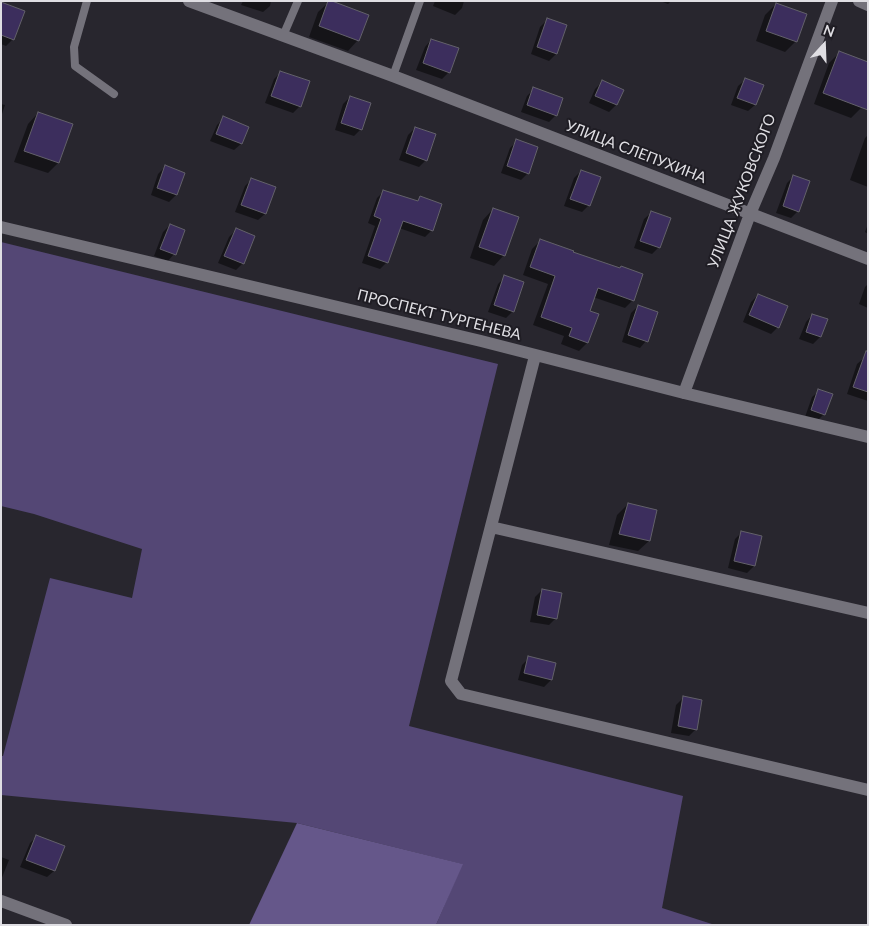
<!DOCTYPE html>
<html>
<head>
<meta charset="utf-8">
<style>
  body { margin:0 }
  #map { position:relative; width:869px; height:926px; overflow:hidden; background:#28262e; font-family:Lato,sans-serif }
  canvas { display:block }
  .frame { position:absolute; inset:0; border:2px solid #dfdee3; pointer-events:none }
  .north { position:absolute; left:799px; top:20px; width:50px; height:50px; -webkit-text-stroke:4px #1f1d24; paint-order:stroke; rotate:20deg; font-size:14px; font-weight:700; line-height:20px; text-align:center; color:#dfdee3 }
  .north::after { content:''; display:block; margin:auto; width:18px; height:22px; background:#dfdee3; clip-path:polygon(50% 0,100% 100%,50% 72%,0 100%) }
</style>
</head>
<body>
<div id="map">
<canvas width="869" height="926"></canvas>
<div class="frame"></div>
<div class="north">N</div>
</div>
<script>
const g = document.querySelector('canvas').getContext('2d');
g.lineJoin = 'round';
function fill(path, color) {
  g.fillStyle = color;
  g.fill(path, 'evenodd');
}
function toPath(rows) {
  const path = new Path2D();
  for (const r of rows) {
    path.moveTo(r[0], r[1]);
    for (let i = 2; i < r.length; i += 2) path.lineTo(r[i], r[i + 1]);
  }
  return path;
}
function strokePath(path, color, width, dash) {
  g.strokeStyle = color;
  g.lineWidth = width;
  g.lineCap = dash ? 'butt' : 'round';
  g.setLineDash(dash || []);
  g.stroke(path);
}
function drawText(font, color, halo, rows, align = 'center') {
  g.font = font + ' Lato,sans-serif';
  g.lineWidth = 4;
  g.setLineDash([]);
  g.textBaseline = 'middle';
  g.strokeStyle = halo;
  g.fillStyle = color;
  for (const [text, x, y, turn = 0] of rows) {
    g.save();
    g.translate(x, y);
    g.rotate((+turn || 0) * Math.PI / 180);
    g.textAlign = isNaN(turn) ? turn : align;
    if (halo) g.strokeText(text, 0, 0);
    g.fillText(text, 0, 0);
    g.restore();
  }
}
fill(toPath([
  [1,242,498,364,409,726,683,796,662,908,715,925,436,925,462,864,297,823,1,795,1,756,3,756,50,578,132,598,142,549,34,514,1,506]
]), '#544775');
fill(toPath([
  [297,823,463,864,436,925,249,925]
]), '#65578a');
fill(toPath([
  [243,1,271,1,270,6,263,12,241,5],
  [435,1,464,1,462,8,455,15,433,6],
  [660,1,671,1,668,4],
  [329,2,358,40,348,51,309,37,318,12],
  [776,4,796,41,785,52,756,41,765,15],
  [1,5,13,39,6,46,1,44],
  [547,20,556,54,549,61,531,54,540,27],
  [431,40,449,72,442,79,416,70,425,47],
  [840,52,862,107,851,118,814,104,829,63],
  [281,72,300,106,293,113,265,103,274,79],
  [745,80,755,105,748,111,731,105,738,86],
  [602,82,622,90,616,105,609,112,589,103,595,89],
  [534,89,556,115,549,122,521,112,527,96],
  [350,97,361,129,354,136,335,130,343,104],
  [1,104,5,105,1,117],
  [38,113,58,163,48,173,14,162,28,124],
  [224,118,241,144,234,150,210,141,217,125],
  [415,128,426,160,419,167,399,160,408,135],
  [868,135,868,187,850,180,865,138],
  [517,141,528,173,521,180,501,173,510,148],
  [165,167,184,174,176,195,169,202,151,195,158,174],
  [581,171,589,205,582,212,564,206,574,178],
  [794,176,798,211,791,218,776,213,787,183],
  [252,179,265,214,258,220,235,212,245,186],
  [384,191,416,202,420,198,432,230,425,237,399,228,387,262,380,269,362,263,375,226,368,223,377,198],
  [493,209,504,255,494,266,470,258,483,220],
  [651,213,659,247,652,254,634,248,644,219],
  [868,224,868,234,865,232],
  [170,225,183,230,174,254,168,261,154,256,163,232],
  [236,230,243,263,236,270,218,263,229,237],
  [540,241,633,300,625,308,593,297,589,311,587,343,579,351,561,344,564,336,533,325,548,284,523,275,532,249],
  [505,277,513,311,506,318,488,312,498,284],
  [868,284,868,308,859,304,865,287],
  [758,295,778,327,771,334,743,322,751,302],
  [638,306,646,341,640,348,622,342,631,313],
  [812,315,826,320,820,337,813,344,799,339,806,322],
  [864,358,868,359,868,401,847,394,857,364],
  [819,391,824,414,817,421,805,417,812,397],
  [628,504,649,541,638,551,609,545,617,515],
  [742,532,754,566,747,573,728,568,735,539],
  [542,590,556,618,549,625,530,622,535,597],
  [529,658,551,680,544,687,518,680,522,665],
  [683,698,696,729,689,736,671,733,676,705],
  [36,837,54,871,47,877,20,867,30,843],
  [1,857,9,860,1,880]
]), '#0007');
const building = toPath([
  [328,1,332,1,369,15,359,41,319,26,328,1],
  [1,2,25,11,14,40,1,35,1,2],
  [776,3,807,14,797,42,766,31,776,3],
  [547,18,567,25,557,54,537,47,547,18],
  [431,39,459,48,450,73,423,63,431,39],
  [839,51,868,62,868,110,823,93,839,51],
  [280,71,310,81,301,107,271,96,280,71],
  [745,78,764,85,756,105,737,98,745,78],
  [602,80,624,90,617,105,595,96,602,80],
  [533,87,563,98,557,116,527,105,533,87],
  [350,96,371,103,362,130,341,123,350,96],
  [38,112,73,124,59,163,24,151,38,112],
  [223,116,249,127,242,144,216,134,223,116],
  [415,127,436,134,427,161,406,153,415,127],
  [516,139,538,147,529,174,507,166,516,139],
  [165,165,185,173,177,195,157,188,165,165],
  [581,170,601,177,590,206,570,199,581,170],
  [793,175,810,181,799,212,783,206,793,175],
  [251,178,276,187,266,214,241,205,251,178],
  [383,190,418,201,420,196,442,204,433,231,403,221,388,263,368,256,381,219,374,216,383,190],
  [493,208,519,217,505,256,479,247,493,208],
  [651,211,671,218,660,248,640,241,651,211],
  [170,224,185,230,176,255,160,249,170,224],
  [236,228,255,236,244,264,224,256,236,228],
  [540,239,574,251,573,252,620,268,621,266,643,274,634,301,598,288,590,311,599,314,588,343,569,336,572,328,541,317,555,276,530,267,540,239],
  [504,275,524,282,514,312,494,305,504,275],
  [758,294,788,306,779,328,749,315,758,294],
  [638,305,658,312,648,342,628,335,638,305],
  [812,314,828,319,821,337,806,332,812,314],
  [866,351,868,351,868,392,853,387,866,351],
  [818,389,833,394,825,415,811,410,818,389],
  [628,503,657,510,650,541,619,534,628,503],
  [741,531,762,536,755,566,734,561,741,531],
  [542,589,562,593,557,619,537,615,542,589],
  [528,656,556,663,552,680,524,673,528,656],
  [683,696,702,700,697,730,678,726,683,696],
  [36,835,65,846,55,871,26,860,36,835]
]);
fill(building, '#3c2e5d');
strokePath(building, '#63616a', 1);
strokePath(toPath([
  [87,1,74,47,75,66,114,94],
  [283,36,298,1],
  [393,76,420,1]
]), '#74727b', 8);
strokePath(toPath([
  [189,1,393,76,868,259],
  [859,1,868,5],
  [1,227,481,341,684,393,868,437],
  [535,356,451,681,461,694,868,790],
  [684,393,750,214,774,158,832,1],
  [491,527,868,613],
  [1,901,66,925]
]), '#74727b', 12);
drawText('15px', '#dfdee3', '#1f1d24', [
  ["УЛИЦА СЛЕПУХИНА",636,152,21],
  ["УЛИЦА ЖУКОВСКОГО",742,191,-69],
  ["ПРОСПЕКТ ТУРГЕНЕВА",439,315,14]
]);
</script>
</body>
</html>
